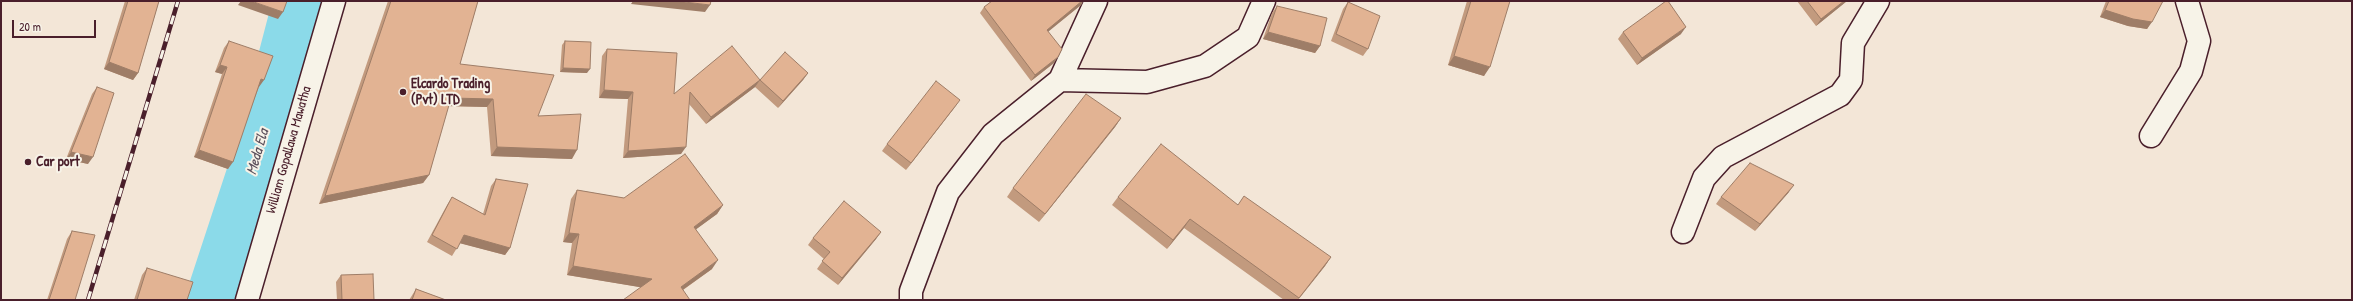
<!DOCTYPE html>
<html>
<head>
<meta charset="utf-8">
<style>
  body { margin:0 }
  #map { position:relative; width:2353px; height:301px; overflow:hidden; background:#f3e6d7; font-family:"Patrick Hand",sans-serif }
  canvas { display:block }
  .frame { position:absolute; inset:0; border:2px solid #4a1f2b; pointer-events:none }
  .scale { position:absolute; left:12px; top:20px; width:84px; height:18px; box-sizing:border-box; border:2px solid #4a1f2b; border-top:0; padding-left:5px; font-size:12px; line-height:14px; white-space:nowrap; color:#4a1f2b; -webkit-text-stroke:3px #f7f3e8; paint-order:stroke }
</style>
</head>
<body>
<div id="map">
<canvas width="2353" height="301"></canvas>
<div class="frame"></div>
<div class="scale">20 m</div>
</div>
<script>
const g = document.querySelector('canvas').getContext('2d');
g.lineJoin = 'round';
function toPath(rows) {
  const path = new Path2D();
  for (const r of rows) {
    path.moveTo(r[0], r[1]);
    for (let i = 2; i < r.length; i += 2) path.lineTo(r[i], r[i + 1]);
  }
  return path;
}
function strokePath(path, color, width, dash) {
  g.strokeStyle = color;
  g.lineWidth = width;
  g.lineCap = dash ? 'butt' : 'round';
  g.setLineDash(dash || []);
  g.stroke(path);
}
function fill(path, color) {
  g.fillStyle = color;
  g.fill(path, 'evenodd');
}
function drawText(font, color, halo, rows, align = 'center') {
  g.font = font + ' "Patrick Hand",sans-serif';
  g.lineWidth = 4;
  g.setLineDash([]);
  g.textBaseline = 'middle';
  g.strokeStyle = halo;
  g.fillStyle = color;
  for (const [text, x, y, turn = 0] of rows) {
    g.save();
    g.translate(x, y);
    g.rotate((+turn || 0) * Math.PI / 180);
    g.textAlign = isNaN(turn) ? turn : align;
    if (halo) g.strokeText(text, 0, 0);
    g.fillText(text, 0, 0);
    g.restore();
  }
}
strokePath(toPath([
  [210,300,258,154,298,1]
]), '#8bdae9', 50);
const minor = toPath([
  [1060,80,1147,82,1205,66,1248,37,1264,1],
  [2151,136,2191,71,2199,41,2187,1],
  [1683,232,1704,178,1723,157,1840,95,1851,80,1853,43,1878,1],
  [911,300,911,291,948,192,993,134,1060,80,1096,1]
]);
const primary = toPath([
  [247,300,334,1]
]);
strokePath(minor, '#4a1f2b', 25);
strokePath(primary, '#4a1f2b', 25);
strokePath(minor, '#f7f3e8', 22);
strokePath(primary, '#f7f3e8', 22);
const rail = toPath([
  [88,300,178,1]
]);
strokePath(rail, '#4a1f2b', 4.5);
strokePath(rail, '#f7f3e8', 3, [9]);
fill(toPath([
  [125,1,159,1,138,73,133,80,104,69],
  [388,1,478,1,460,64,538,116,572,159,491,156,487,107,448,106,429,175,423,183,319,204],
  [992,1,1083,1,1081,5,1048,31,1054,63,1031,81,980,13,984,7],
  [1467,1,1510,1,1484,76,1448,65],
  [1797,1,1847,1,1816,26],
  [2106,1,2163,1,2147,29,2128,26,2100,17],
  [1348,2,1368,49,1363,56,1331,41,1343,9],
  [1277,6,1320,46,1315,53,1263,39,1272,13],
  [1623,32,1681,34,1637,65,1618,39],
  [229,41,259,87,228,169,194,157,222,74,215,72,224,48],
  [565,41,587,73,560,72,562,45],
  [607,49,674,94,760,80,808,73,803,80,778,108,755,87,706,124,689,104,681,154,623,158,628,99,599,98,602,56],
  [97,87,88,164,66,159,92,94],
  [955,107,906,170,882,151,887,144],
  [1121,118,1115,127,1039,222,1007,197,1013,188],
  [496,179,510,248,505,255,460,243,452,256,427,242,447,205,452,197,483,214,491,186],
  [577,190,624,198,723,205,717,214,696,229,712,269,683,290,640,287,567,275,572,243,563,242,571,199],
  [1789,192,1755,231,1716,204,1721,197],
  [1118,197,1238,205,1331,257,1325,266,1298,300,1284,300,1184,228,1167,249,1112,205],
  [72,231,75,300,47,300,67,239],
  [881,232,876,239,838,285,817,269,824,259,808,245,813,238],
  [147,268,187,300,134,300,142,275],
  [341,275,374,300,337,300,336,282],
  [416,289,446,300,409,300,411,297]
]), '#c29a7e');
fill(toPath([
  [241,1,251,1,283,12,278,19,238,5],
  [633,1,676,1,710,5,705,12,631,4],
  [1082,1,1083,1,1081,5,1043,36,1047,30],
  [1844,1,1847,1,1816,26,1821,19],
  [2105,10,2152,22,2147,29,2128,26,2100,17],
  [1686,27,1681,34,1637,65,1642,58],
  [1268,32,1320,46,1315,53,1263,39],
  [1454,56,1490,67,1484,76,1448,65],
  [1058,57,1054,63,1031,81,1035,75],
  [109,62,138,73,133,80,104,69],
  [220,65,227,67,222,74,215,72],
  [563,68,590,69,587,73,560,72],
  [808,73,803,80,778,108,783,101],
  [261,79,264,80,259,87,256,86],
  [760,80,755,87,706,124,711,117],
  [604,90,633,92,628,99,599,98],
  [451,98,493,99,487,107,445,106],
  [960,100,955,107,906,170,911,163],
  [1121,118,1115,127,1039,222,1045,214],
  [497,147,577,150,572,159,491,156],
  [686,147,681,154,623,158,628,151],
  [199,150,233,162,228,169,194,157],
  [71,152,93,157,88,164,66,159],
  [429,175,423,183,319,204,325,196],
  [1794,185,1789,192,1755,231,1760,224],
  [723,205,717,214,687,236,694,227],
  [1190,219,1184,228,1167,249,1173,240],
  [881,232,876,239,838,285,842,278],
  [569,233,579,234,572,243,563,242],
  [464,235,510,248,505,255,459,243],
  [1331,257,1325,266,1298,300],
  [718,260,712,269,674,296,681,287],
  [573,266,652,279,645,288,567,275]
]), '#9e7d67');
const building = toPath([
  [128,1,159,1,138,73,109,62,128,1],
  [251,1,287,1,283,12,251,1],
  [391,1,478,1,460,64,554,75,538,116,581,114,577,150,497,147,493,99,451,98,429,175,325,196,391,1],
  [676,1,711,1,710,5,676,1],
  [992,1,1082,1,1047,30,1062,49,1058,57,1035,75,984,7,992,1],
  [1471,1,1510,1,1490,67,1454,56,1471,1],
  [1666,1,1668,1,1686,27,1642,58,1623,32,1666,1],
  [1807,1,1844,1,1821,19,1807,1],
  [2109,1,2163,1,2152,22,2133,19,2105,10,2109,1],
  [1348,2,1380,16,1368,49,1336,34,1348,2],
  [1277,6,1327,18,1320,46,1268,32,1277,6],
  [229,41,273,56,264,80,261,79,233,162,199,150,227,67,220,65,229,41],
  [565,41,591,42,590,69,563,68,565,41],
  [732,46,760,80,711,117,690,92,686,147,628,151,633,92,604,90,607,49,677,53,674,94,732,46],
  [785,52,808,73,783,101,760,80,785,52],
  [936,81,960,100,911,163,887,144,936,81],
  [97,87,114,93,93,157,71,152,97,87],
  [1086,94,1121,118,1045,214,1013,188,1086,94],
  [1161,144,1238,205,1244,196,1331,257,1299,298,1190,219,1173,240,1118,197,1161,144],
  [685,154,723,205,694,227,718,260,681,287,690,300,623,300,652,279,573,266,579,234,569,233,577,190,624,198,685,154],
  [1750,163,1794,185,1760,224,1721,197,1750,163],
  [496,179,528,184,510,248,464,235,457,249,432,235,452,197,485,215,496,179],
  [844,201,881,232,842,278,822,261,830,252,813,238,844,201],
  [72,231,95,235,75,300,49,300,72,231],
  [147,268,193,282,187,300,137,300,147,268],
  [373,274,374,300,342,300,341,275,373,274],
  [416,289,446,300,412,300,416,289]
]);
fill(building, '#e2b393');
strokePath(building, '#9e7d67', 1);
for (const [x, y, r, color] of [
  [403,92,4,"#4a1f2b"],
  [28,162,4,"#4a1f2b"]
]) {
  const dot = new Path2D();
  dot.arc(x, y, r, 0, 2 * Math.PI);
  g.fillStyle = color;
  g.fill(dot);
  strokePath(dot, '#f7f3e8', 1.5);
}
drawText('bold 14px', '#4a1f2b', '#f7f3e8', [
  ["Elcardo Trading",411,84],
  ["(Pvt) LTD",411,100],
  ["Car port",36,162]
], 'left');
drawText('14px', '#4a1f2b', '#f7f3e8', [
  ["William Gopallawa Mawatha",289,150,-74]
]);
drawText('italic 15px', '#5a4e5a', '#f7f3e8', [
  ["Meda Ela",258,152,-74]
]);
</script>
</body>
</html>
